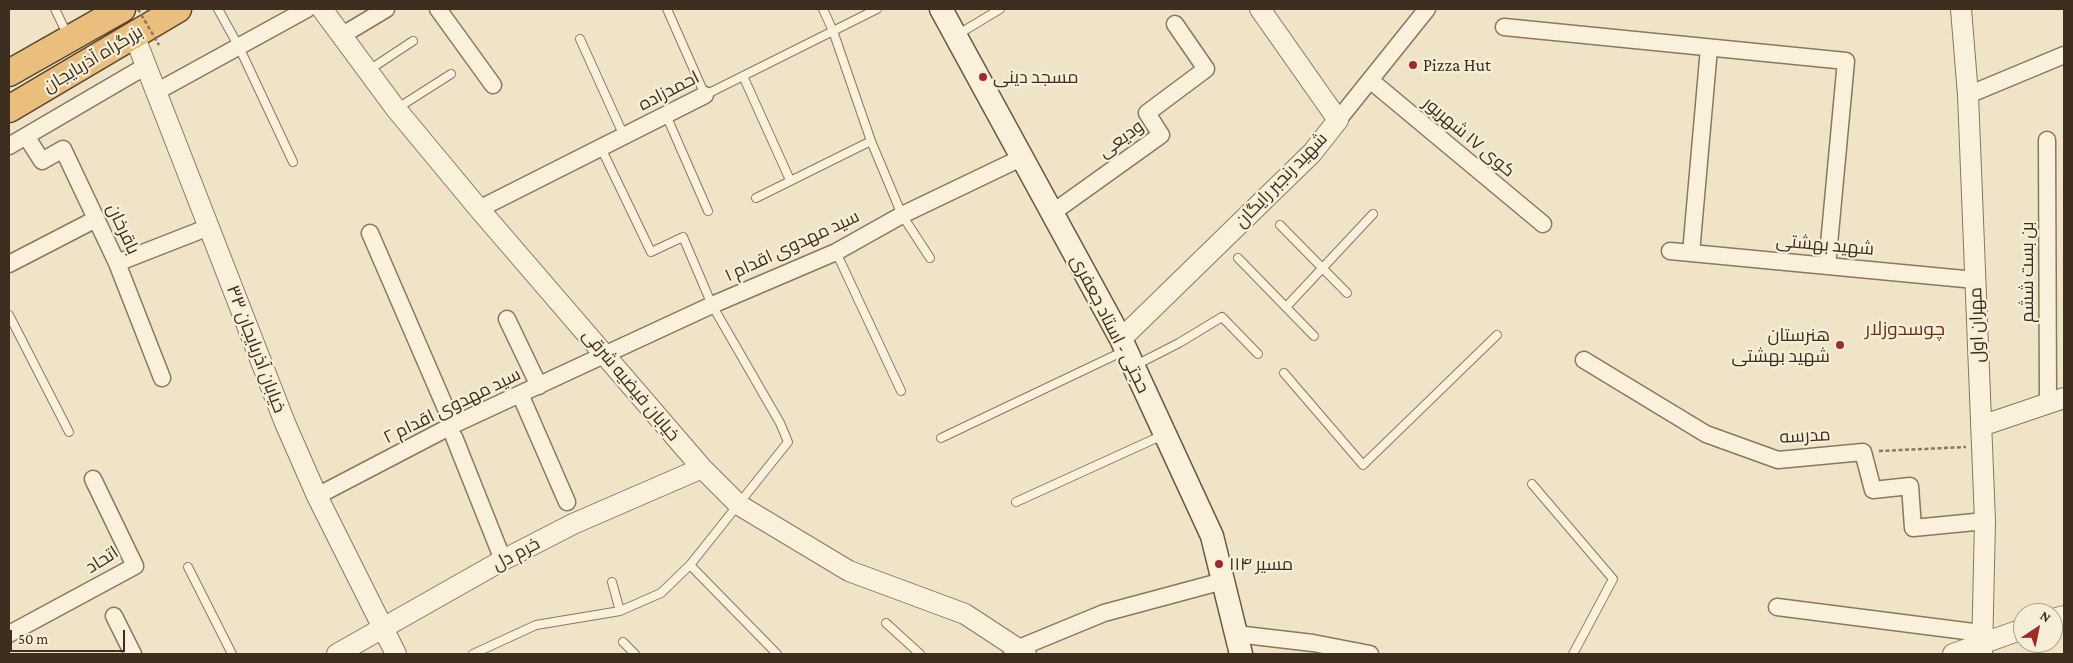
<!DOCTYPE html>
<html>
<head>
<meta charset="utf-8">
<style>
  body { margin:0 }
  #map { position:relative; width:2073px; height:663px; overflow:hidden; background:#f0e4c8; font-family:"Crimson Pro",serif }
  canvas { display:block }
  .frame { position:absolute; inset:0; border:10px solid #3d2e20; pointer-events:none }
  .north { position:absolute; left:2013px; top:603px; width:50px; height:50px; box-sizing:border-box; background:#f7eed8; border:1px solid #ada18e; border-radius:50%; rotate:34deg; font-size:14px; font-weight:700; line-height:20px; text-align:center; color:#3d2e20 }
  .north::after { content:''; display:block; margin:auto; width:18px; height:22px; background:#9e2a2b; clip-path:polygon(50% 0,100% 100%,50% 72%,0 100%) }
  .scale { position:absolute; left:10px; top:630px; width:115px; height:22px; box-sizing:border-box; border:2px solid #3d2e20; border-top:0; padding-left:6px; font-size:15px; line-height:18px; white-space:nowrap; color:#3d2e20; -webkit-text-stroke:4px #f7eed8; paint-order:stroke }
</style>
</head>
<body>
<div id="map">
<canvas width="2073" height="663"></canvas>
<div class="frame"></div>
<div class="north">N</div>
<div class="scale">50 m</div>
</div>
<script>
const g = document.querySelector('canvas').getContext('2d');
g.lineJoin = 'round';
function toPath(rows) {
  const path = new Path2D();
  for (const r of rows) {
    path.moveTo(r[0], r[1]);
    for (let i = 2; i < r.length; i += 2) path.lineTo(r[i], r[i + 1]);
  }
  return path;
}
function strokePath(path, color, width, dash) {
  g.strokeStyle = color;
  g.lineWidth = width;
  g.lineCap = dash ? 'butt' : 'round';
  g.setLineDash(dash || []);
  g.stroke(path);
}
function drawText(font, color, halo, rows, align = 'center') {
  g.font = font + ' "Crimson Pro",Cairo,serif';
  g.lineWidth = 4.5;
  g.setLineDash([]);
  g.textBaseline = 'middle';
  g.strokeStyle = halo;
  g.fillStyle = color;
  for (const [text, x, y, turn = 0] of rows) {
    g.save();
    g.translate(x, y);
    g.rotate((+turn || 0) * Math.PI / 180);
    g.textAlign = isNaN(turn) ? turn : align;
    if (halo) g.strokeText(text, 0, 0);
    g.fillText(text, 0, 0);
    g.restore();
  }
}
const service = toPath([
  [55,9,68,36],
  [218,9,239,47,293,162],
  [667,9,705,95,877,9],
  [823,9,833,31,871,141],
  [957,35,1000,9],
  [580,39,624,136],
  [369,70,413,41],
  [743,76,790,180],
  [396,109,451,74],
  [666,115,708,211],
  [756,198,871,141,902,215,930,258],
  [1280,225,1347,293],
  [836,252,901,391],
  [1238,258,1314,336],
  [1287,306,1373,214],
  [9,315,69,432],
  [1136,365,1179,343,1222,317,1258,354],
  [1284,373,1363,465,1497,335],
  [941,438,1124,351],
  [1532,484,1613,579,1573,654],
  [1016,502,1163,435],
  [690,565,777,654],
  [188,567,232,654],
  [612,582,620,611],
  [886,623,920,654],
  [623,642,635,654],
  [473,654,536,625,620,611,661,593,690,565,788,442,780,423,712,305,683,237,651,252,601,148]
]);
const minor = toPath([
  [438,9,493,85],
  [1504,27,1846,61,1827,266],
  [341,36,386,9],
  [1370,80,1543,224],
  [156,92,307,9],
  [1968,95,2064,55],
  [1338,120,1427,9],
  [26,136,42,161,63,149,117,263,162,378],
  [2047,140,2048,404],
  [9,146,146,66],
  [479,209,705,95],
  [1052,213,1161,135,1147,113,1206,69,1175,24],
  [370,233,453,425],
  [1670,251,1975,280],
  [1691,253,1709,48],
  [117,263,209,227],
  [9,264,96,219],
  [507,319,539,386],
  [1584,360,1706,434,1778,460,1863,452,1873,490,1910,486,1913,528,1985,521],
  [520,394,567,502],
  [454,437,503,560],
  [317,496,453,425,712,305,836,252,902,215,1021,158],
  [1777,607,1981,633],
  [114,616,133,654],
  [9,634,135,566,93,479],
  [1236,634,1313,643,1370,654],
  [1012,654,1019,648,1104,613,1223,581]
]);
const tertiary = toPath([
  [322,9,396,109,479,209,702,468,739,505,849,571,965,614,1026,654],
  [1961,9,1968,95,1985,521,1982,654],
  [134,35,285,423,317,496,396,654],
  [1121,339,1312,153,1338,120,1260,9],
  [1981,426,2064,398],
  [2053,619,2064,616],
  [337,654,503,560,573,524,702,468],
  [1953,654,2023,629]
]);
const secondary = toPath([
  [941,9,1121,339,1212,536,1241,654]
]);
const trunk = toPath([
  [9,73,122,9],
  [9,109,178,9]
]);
strokePath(service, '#8d765c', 10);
strokePath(minor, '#8d765c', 19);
strokePath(tertiary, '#8d765c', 22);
strokePath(secondary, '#6f573f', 25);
strokePath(trunk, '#5b4430', 29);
strokePath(toPath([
  [1879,451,1966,447]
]), '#8d765c', 2.5, [4, 2.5]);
strokePath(service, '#faf1dc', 8);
strokePath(minor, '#faf1dc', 16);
strokePath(tertiary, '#faf1dc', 20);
strokePath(secondary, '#faf1dc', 22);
strokePath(trunk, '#eabe7c', 26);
strokePath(toPath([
  [138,9,159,45]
]), '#8d765c', 2.5, [4, 2.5]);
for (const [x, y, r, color] of [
  [1413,65,5,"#9e2a2b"],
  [983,77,5,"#9e2a2b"],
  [1840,345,5,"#9e2a2b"],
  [1219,564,5,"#9e2a2b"]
]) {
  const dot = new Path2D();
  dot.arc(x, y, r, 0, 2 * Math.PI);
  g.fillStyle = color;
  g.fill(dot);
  strokePath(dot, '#f7eed8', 2);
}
drawText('18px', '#3d2e20', '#f7eed8', [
  ["بزرگراه آذربایجان",93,59,-31],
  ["احمدزاده",669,91,-27],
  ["کوی ۱۷ شهریور",1469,137,40],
  ["ودیعی",1121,139,-36],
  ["شهید رنجبر رایگان",1281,180,-46],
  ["باقرخان",123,229,65],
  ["شهید بهشتی",1825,245,5],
  ["سید مهدوی اقدام ۱",792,246,-25],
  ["بن بست ششم",2027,272,-90],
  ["حجتی - استاد جعفری",1110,324,63],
  ["مهران اول",1977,325,-92],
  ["خیابان آذربایجان ۳۳",256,349,69],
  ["خیابان فیضیه شرقی",631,385,50],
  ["سید مهدوی اقدام ۲",452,406,-26],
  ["مدرسه",1805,436,-3],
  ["خرم دل",516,554,-28],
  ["اتحاد",102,560,-32]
]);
drawText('18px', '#3d2e20', '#f7eed8', [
  ["Pizza Hut",1423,65],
  ["مسجد دینی",993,77],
  ["هنرستان",1830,335,"right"],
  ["شهید بهشتی",1830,356,"right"],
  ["مسیر ۱۱۴",1229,564]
], 'left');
drawText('19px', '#6b2e1e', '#f7eed8', [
  ["چوسدوزلار",1905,329]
]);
</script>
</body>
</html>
